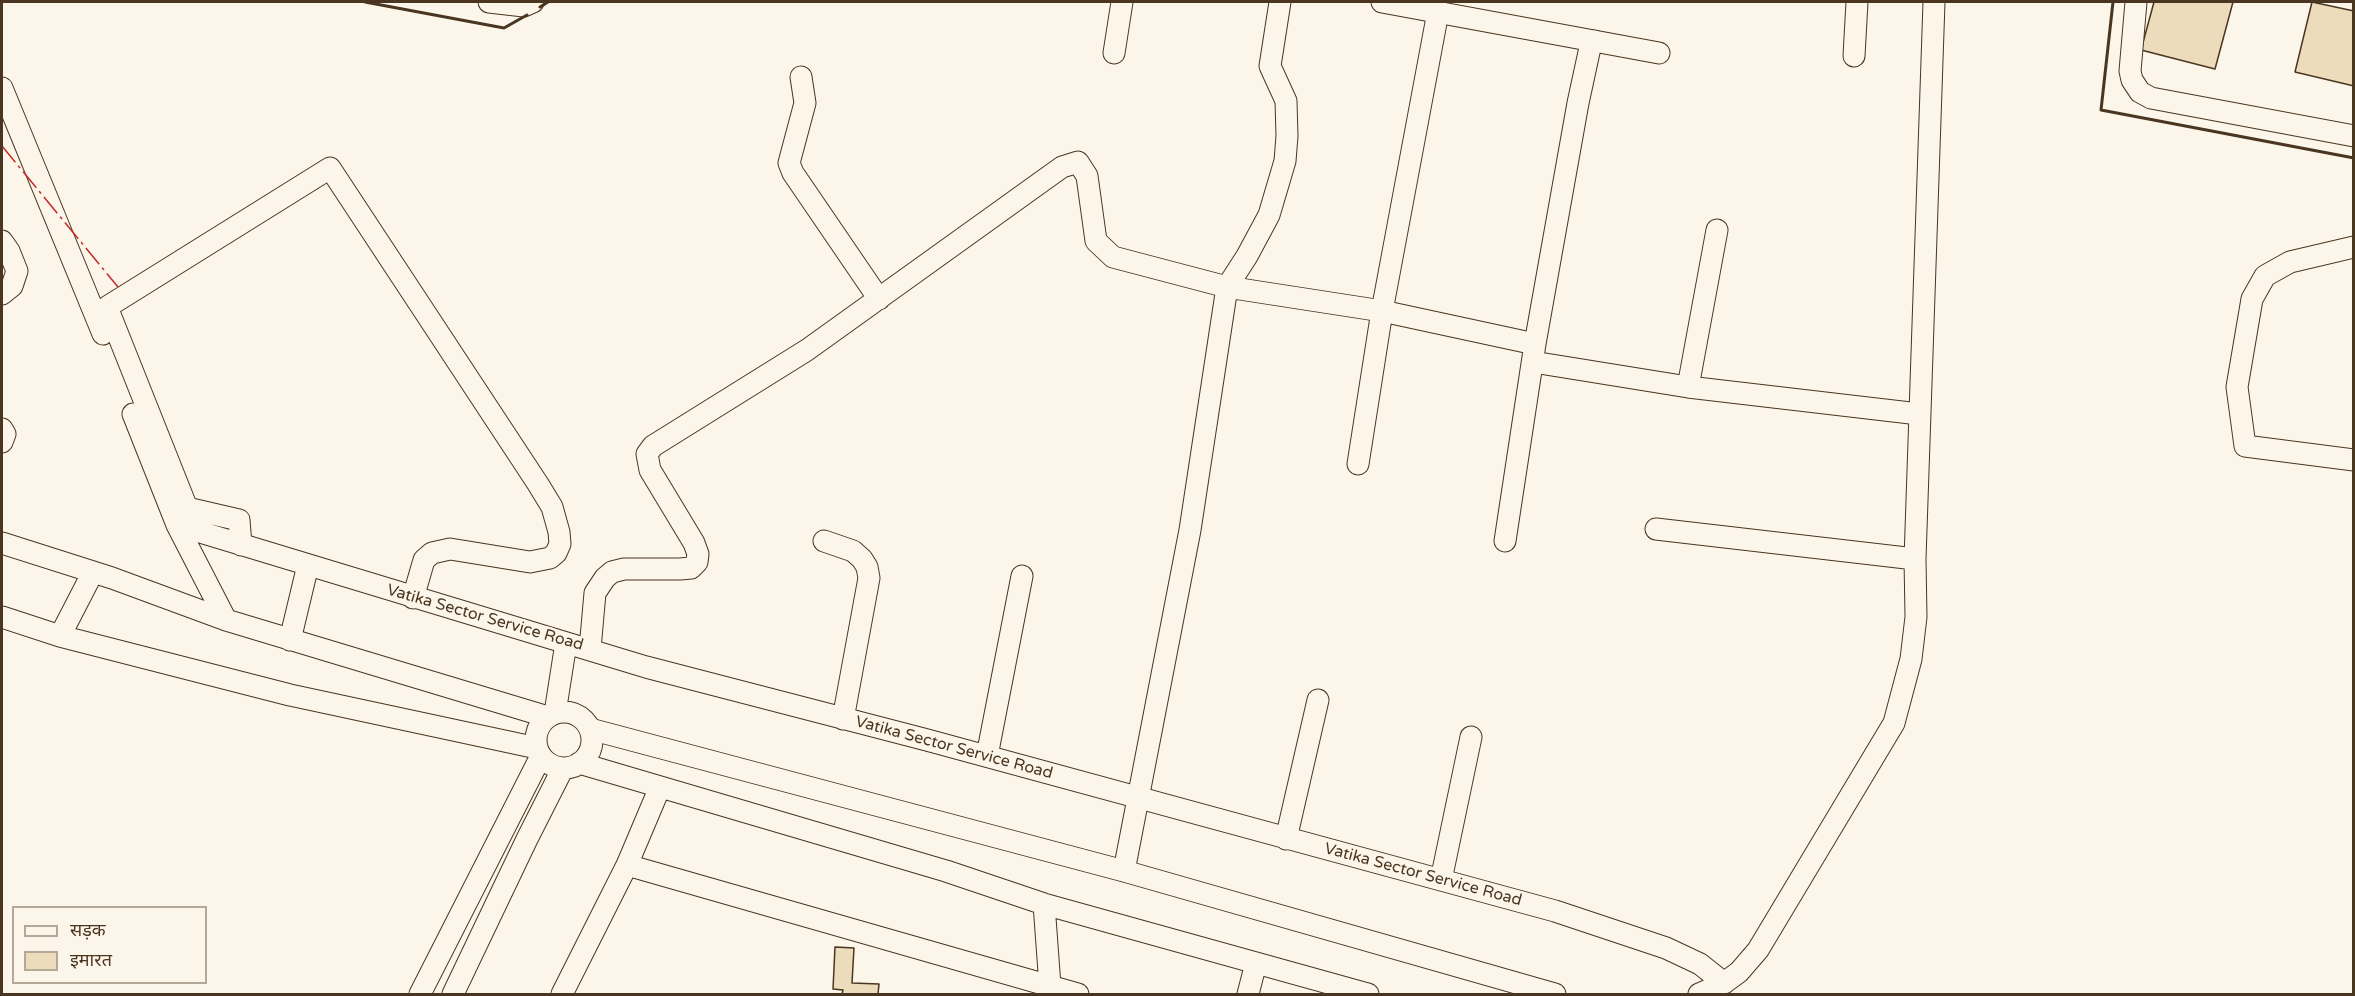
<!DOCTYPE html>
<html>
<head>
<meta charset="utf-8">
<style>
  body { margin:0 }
  #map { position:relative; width:2355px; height:996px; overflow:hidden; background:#fbf6e9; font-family:"Varela Round","Noto Sans Devanagari",sans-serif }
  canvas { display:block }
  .frame { position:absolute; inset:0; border:3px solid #4a3520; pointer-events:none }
  .legend { position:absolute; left:12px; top:906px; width:195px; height:78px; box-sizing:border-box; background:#fbf6e9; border:2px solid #b4a999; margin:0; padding:8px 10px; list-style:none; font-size:18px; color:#4a3520 }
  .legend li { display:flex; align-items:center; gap:12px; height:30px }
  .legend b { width:30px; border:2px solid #b4a999 }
</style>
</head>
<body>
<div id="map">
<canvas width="2355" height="996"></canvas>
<div class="frame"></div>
<ul class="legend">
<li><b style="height:8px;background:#fbf6e9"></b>सड़क</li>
<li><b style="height:16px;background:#ecdcbc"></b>इमारत</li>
</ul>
</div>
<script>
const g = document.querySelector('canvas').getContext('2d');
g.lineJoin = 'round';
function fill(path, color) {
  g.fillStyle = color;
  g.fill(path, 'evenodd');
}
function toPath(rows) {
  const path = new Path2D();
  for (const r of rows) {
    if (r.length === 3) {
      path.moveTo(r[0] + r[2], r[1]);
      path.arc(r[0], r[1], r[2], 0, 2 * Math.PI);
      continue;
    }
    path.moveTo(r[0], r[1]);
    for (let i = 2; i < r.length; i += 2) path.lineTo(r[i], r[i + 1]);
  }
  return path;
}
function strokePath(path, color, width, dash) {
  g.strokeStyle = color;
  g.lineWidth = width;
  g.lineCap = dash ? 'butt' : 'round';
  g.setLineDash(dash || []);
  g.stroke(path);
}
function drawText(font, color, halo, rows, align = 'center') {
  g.font = font + ' "Varela Round",sans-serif';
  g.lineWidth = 4.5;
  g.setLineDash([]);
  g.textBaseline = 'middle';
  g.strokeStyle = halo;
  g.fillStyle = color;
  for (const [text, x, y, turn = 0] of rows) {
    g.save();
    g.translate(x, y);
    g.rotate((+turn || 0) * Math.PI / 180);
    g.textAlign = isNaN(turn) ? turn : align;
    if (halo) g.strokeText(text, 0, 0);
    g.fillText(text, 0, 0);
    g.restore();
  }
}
const building = toPath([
  [2154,2,2233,2,2215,69,2141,50,2154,2],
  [2312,2,2354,11,2354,86,2295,72,2312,2],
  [835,947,854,948,852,983,879,984,878,994,842,994,843,990,833,989,835,947]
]);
fill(building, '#ecdcbc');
strokePath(building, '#4a3520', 1.5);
const minor = toPath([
  [489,2,524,6,533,2],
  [1280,2,1270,66,1286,101,1287,136,1285,161,1269,215,1247,256,1227,287,1382,311,1535,344],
  [1382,2,1659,53],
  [2136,2,2130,71,2132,80,2140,92,2151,98,2354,136],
  [1114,53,1122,2],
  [1854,56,1857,2],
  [801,77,805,103,789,163,793,173,879,299],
  [2,88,103,334],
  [2,241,9,251,17,271,12,286,2,294],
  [2354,247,2290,262,2265,276,2252,299,2237,387,2245,446,2354,460],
  [1533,362,1688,387,1919,414],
  [1688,387,1717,230],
  [133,414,177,525,226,620],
  [2,429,5,434,2,442],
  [1358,464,1382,311,1438,12],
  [177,525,646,667,927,740,1555,911,1666,948,1700,964,1724,983],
  [1656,529,1915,559],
  [824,541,853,551,862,559,867,567,869,578,843,719],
  [1505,541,1535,344,1578,103,1591,43,1595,41],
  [2,543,112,578,226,620,548,717],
  [241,545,239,520,187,508,107,307,330,168,538,484,552,507,559,532,560,544,556,553,550,558,530,562,450,549,432,553,424,560,413,598],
  [2,617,60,636,290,695,537,748],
  [60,636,93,572],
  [290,640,308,565],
  [590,649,595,593,605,578,612,572,624,569,680,569,691,568,697,562,698,554,694,543,650,470,647,454,653,446,807,350,1062,167,1078,162,1087,176,1096,241,1113,257,1227,287,1190,530,1124,871],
  [564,740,28],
  [555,713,566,643],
  [590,729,1124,871,1555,994],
  [987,756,1022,576],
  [579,763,946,871,1044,904,1368,994],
  [1286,839,1318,700],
  [627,865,1078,994],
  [1441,880,1471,737],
  [1044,904,1050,986],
  [420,994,541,756],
  [453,994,527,839,563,768],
  [562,994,627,865,660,787],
  [1248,994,1256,963],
  [1699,994,1724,983,1739,972,1758,950,1894,723,1911,659,1916,617,1915,559,1934,2]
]);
strokePath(minor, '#4a3520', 23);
strokePath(minor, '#fbf6e9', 21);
strokePath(toPath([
  [365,2,504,28,527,15],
  [2113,2,2101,110,2354,158],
  [540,7,548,2]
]), '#4a3520', 3);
strokePath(toPath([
  [2,146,118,287]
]), '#c62828', 1.5, [21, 4.5, 3, 4.5]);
drawText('16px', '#4a3520', '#fbf6e9', [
  ["Vatika Sector Service Road",485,618,16],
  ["Vatika Sector Service Road",954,748,15],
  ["Vatika Sector Service Road",1423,875,15]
]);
</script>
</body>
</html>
